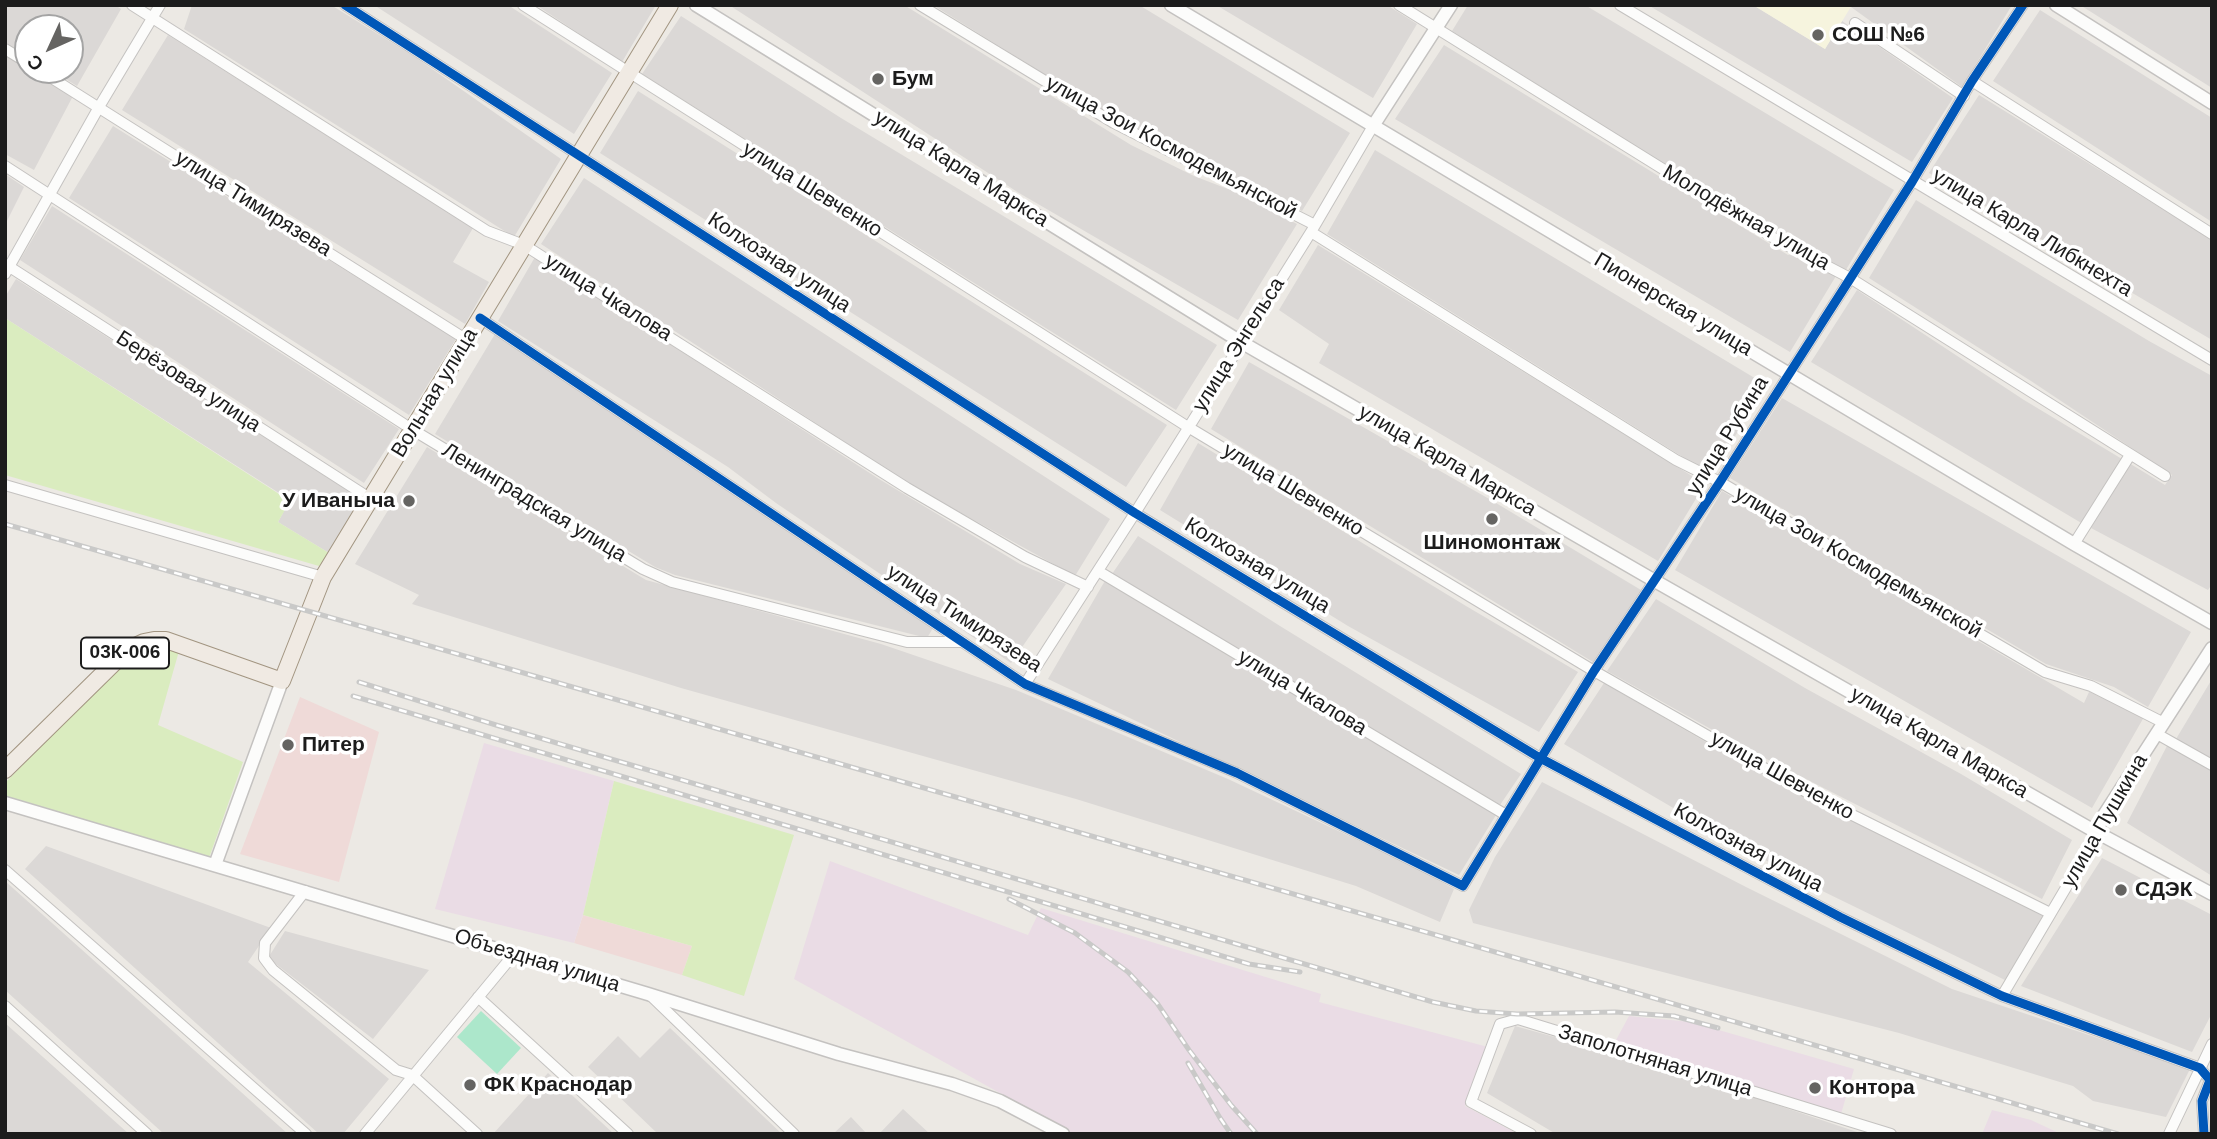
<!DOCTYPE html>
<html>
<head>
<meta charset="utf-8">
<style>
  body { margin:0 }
  #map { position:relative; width:2217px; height:1139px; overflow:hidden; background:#ece9e4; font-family:Helvetica,sans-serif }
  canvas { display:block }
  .frame { position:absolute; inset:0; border:7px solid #1c1c1c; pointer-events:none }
  .north { position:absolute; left:14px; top:14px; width:70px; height:70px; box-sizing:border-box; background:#fff; border:2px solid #a4a4a4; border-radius:50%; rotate:225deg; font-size:19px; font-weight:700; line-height:28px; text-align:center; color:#1c1c1c }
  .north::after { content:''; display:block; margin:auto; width:24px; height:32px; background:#656462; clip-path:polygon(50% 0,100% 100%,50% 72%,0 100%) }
</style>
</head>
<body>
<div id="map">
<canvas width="2217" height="1139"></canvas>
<div class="frame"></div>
<div class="north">С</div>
</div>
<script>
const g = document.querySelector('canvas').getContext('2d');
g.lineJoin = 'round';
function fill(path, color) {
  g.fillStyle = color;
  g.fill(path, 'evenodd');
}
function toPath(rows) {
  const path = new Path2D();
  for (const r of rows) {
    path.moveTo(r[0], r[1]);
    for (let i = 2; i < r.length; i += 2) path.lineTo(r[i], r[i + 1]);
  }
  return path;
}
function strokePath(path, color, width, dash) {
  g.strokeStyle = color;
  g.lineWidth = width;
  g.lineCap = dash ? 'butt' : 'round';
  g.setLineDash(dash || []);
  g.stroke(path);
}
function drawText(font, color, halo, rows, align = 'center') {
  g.font = font + ' Helvetica,sans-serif';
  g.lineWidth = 7;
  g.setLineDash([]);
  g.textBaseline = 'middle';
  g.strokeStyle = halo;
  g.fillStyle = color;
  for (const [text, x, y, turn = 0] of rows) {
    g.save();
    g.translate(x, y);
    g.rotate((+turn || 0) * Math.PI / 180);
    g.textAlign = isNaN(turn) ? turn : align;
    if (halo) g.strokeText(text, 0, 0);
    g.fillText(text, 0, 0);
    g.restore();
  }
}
fill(toPath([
  [5,5,115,5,121,9,77,86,51,70,70,70,70,28,28,28,28,56,5,42],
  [192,5,331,5,415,57,561,159,514,237,184,29],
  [374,5,508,5,612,73,574,134],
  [536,5,656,5,622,62],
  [729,5,904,5,1131,145,1194,176,1233,191,1297,224,1238,320,1019,193],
  [933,5,1139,5,1350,133,1302,211,1108,114],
  [1216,5,1387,5,1417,24,1373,98],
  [1468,5,1585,5,1894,190,1844,273,1648,154,1452,31],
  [1648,5,1753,5,1825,49,1842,21,1953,98,1912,162],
  [1852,5,2012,5,1962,87,1851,7],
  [2080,5,2212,5,2212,88],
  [2040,10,2212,118,2212,222,1993,81],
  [681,16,841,118,1217,345,1176,410,642,74],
  [168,35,473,228,453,262,489,282,465,324,122,110],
  [1444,45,1788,255,1795,253,1836,276,1790,352,1395,119],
  [5,55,73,96,34,170,5,154],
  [638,91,1167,425,1126,487,600,153],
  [1979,95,2212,240,2212,340,1929,173],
  [113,126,456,339,409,415,69,198],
  [1375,150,1768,386,1710,474,1327,234],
  [5,174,24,187,5,225],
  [584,178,1110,519,1075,576,914,487,541,244],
  [1916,200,2149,341,2212,376,2212,584,2208,590,2091,528,2129,463,2165,485,2172,475,2031,381,1869,278],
  [52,206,399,429,364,483,20,260],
  [1318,245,1705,484,1658,561,1319,363,1329,344,1279,310],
  [535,257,879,479,1020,564,1066,584,1011,663,776,503,728,467,498,321],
  [16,279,361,499,329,553,278,522,290,500,5,318,5,297],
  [1857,290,2024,400,2122,459,2083,524,1811,362],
  [495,334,583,389,933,628,927,638,675,575,655,567,435,434],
  [1249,362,1491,500,1641,590,1593,662,1211,429],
  [1782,398,2191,632,2148,707,2114,687,2046,664,1730,478],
  [1198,443,1466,606,1578,672,1539,732,1348,626,1160,510],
  [427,447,646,580,881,644,1016,690,1228,779,1417,868,1454,889,1440,922,1356,886,1076,799,681,688,412,604,419,595,355,564],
  [1722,491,2084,703,2089,692,2095,692,2144,717,2092,808,1675,570],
  [1138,536,1280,626,1521,774,1500,805,1112,574],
  [1106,579,1496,815,1459,875,1048,679],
  [1656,599,1805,688,1961,774,2072,840,2042,899,1743,747,1607,671],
  [2212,679,2212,760,2176,739],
  [1604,683,1749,767,2045,915,2007,981,1808,884,1687,816,1564,744],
  [2168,744,2212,771,2212,876,2127,823],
  [1542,782,1746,887,1952,989,2190,1069,2166,1117,2093,1101,2073,1086,1899,1033,1473,923,1469,910,1495,857],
  [46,846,271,928,248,962,389,1079,343,1134,319,1134,25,869],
  [2102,858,2212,915,2212,1013,2192,1052,2021,986],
  [5,881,288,1134,164,1134,5,990],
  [285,931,429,970,373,1039,268,958],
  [5,1023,129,1134,5,1134],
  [1515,1026,1670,1069,1863,1134,1556,1134,1487,1093],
  [670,1028,782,1134,658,1134,588,1067,618,1036,640,1058],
  [548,1073,614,1134,493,1134],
  [903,1109,930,1134,879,1134],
  [851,1117,867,1134,833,1134]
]), '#dbd8d6');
fill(toPath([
  [300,697,379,732,339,882,240,854],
  [583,915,692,946,682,975,574,943]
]), '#efdad8');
fill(toPath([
  [484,743,614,781,583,915,574,943,435,909],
  [830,861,1028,935,1041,908,1321,994,1319,1002,1488,1047,1465,1106,1518,1134,1074,1134,794,979],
  [1629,1016,1691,1022,1854,1069,1841,1114,1615,1042],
  [1992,1110,2031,1120,2061,1134,1982,1134]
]), '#eadce5');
fill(toPath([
  [1753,5,1852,5,1825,49]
]), '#f6f4de');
fill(toPath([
  [5,318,290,501,278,522,329,553,319,566,5,475],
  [160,644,179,651,158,725,243,762,209,858,5,796,5,783,122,664,145,646],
  [614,781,794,835,744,996,682,975,692,946,583,915]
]), '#daecbf');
fill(toPath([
  [481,1011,521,1048,497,1074,457,1037]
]), '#ace7cb');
const minor = toPath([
  [132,5,487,231,524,245,907,488,1025,557,1088,587],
  [345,5,1135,513,1540,758,1840,917,2002,996,2200,1068,2210,1080,2202,1101,2204,1134],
  [523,5,1188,427,1594,671,1808,793,2050,913],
  [920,5,1114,123,1315,225],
  [1399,5,1777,240,1850,278,2165,476],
  [1620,5,2212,360],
  [1855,23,1964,96],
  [5,49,28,63],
  [39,70,467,340],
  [1972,81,2212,234],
  [5,166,413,430,643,569,672,582,907,642,963,642],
  [1311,232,1676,460,1720,482,2045,672,2091,686,2164,723],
  [5,264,371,499],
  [5,274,99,107,160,5],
  [480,318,1025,684,1237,773,1463,886,1594,671,1720,482,1912,182,1972,81,2023,5],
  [5,485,323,577],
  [2074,544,2130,455],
  [1098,571,1506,815],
  [1025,684,1135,513,1311,232,1373,126],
  [2157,734,2212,765],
  [5,870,306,1134],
  [305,891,265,943,264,958,273,970,396,1070,412,1075,477,1134],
  [651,996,794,1134],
  [2002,996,2090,847,2096,832],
  [478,997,628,1134],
  [5,1006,147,1134],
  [365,1134,514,954],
  [1531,1134,1471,1102,1500,1024,1518,1019,1891,1134],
  [2169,1134,2212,1044]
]);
const tertiary = toPath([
  [696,5,1241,342,1655,581,2096,832,2212,894],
  [1171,5,2074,544,2212,623],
  [2056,5,2212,103],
  [1373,126,1451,5],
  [5,803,648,994,839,1054,952,1084,1000,1101,1063,1134],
  [2096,832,2104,815,2212,648],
  [215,865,282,681]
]);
const primary = toPath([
  [5,770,120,657,131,648,144,642,154,640,166,640,282,681,323,577,670,5]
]);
strokePath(minor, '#c4c2c0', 12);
strokePath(tertiary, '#c4c2c0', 15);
strokePath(primary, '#a29581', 18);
strokePath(minor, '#fcfcfb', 10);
strokePath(tertiary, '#fcfcfb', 12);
strokePath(primary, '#f0eae3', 16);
const rail = toPath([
  [5,524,1558,970,2118,1134],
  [359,682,496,725,1433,1002,1476,1011,1517,1014,1615,1012,1674,1016,1718,1028],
  [353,696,1249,964,1300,972],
  [1009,899,1075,933,1128,972,1157,1003,1189,1050,1231,1105,1257,1134],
  [1188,1063,1220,1118,1231,1134]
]);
strokePath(rail, '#c9c9c8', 5);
strokePath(rail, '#fff', 2.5, [8]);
strokePath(toPath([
  [345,5,1135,513,1540,758,1840,917,2002,996,2200,1068,2210,1080,2202,1101,2204,1134],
  [480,318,1025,684,1237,773,1463,886,1594,671,1720,482,1912,182,1972,81,2023,5]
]), '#0057b8', 9);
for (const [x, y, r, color] of [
  [1818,35,7,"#656462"],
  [878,79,7,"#656462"],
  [409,501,7,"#656462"],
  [1492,519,7,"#656462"],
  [288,745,7,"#656462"],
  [2121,890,7,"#656462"],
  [470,1085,7,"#656462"],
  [1815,1088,7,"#656462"]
]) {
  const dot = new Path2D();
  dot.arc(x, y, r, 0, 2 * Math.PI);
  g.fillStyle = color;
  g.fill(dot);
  strokePath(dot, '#fff', 2.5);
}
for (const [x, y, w] of [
  [125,653,88]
]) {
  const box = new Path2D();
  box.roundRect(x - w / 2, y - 15.5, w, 31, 5);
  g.fillStyle = '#fff';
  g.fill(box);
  strokePath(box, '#1c1c1c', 2);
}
drawText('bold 19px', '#1c1c1c', null, [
  ["03К-006",125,653]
]);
drawText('bold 21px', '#1c1c1c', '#fff', [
  ["СОШ №6",1832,35],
  ["Бум",892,79],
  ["У Иваныча",395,501,"right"],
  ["Шиномонтаж",1492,543,"center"],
  ["Питер",302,745],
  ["СДЭК",2135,890],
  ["ФК Краснодар",484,1085],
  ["Контора",1829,1088]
], 'left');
drawText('21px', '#1c1c1c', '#fff', [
  ["улица Зои Космодемьянской",1171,148,28],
  ["улица Карла Маркса",961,169,32],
  ["улица Шевченко",812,190,32],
  ["улица Тимирязева",253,204,32],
  ["Молодёжная улица",1746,218,30],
  ["улица Карла Либкнехта",2032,233,31],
  ["Колхозная улица",779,263,33],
  ["улица Чкалова",608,298,32],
  ["Пионерская улица",1673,305,31],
  ["улица Энгельса",1239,345,-58],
  ["Берёзовая улица",188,382,33],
  ["Вольная улица",435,393,-59],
  ["улица Рубина",1728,436,-58],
  ["улица Карла Маркса",1447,461,30],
  ["улица Шевченко",1293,490,31],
  ["Ленинградская улица",534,503,31],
  ["улица Зои Космодемьянской",1858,563,30],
  ["Колхозная улица",1257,566,31],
  ["улица Тимирязева",964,619,33],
  ["улица Чкалова",1302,693,31],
  ["улица Карла Маркса",1939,743,30],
  ["улица Шевченко",1782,776,29],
  ["улица Пушкина",2105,821,-60],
  ["Колхозная улица",1748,848,28],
  ["Объездная улица",537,961,17],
  ["Заполотняная улица",1655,1061,17]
]);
</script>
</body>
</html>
